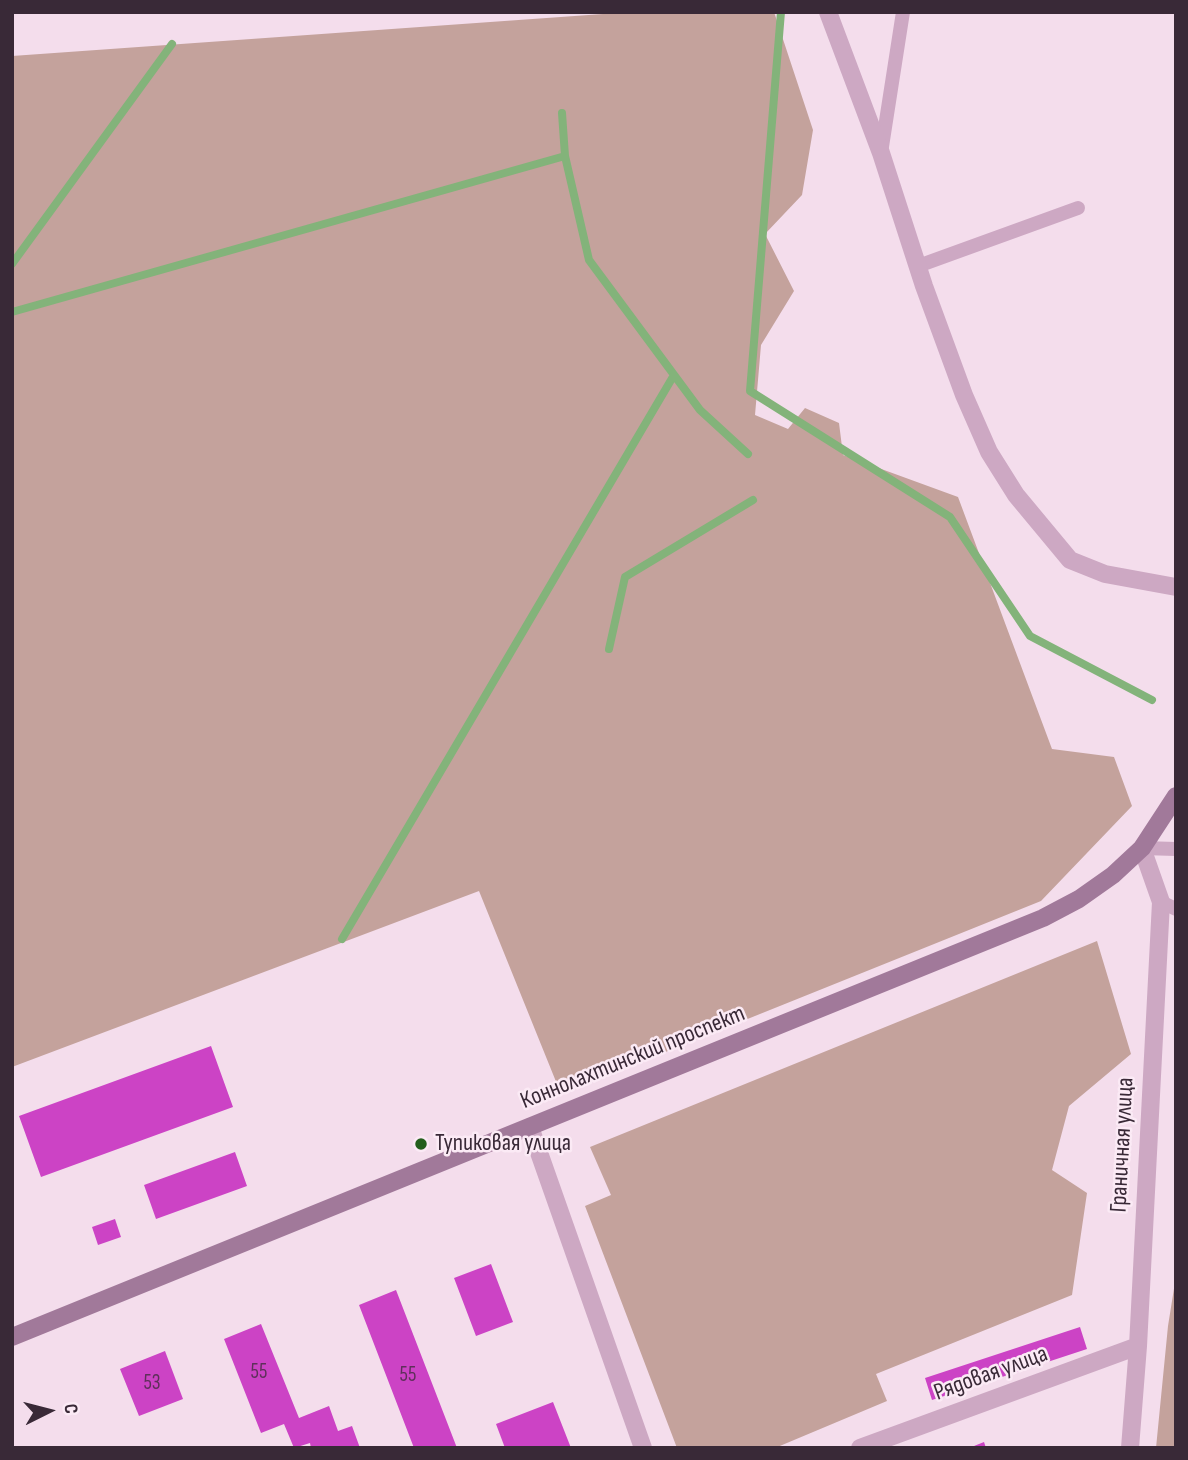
<!DOCTYPE html>
<html>
<head>
<meta charset="utf-8">
<style>
  body { margin:0 }
  #map { position:relative; width:1188px; height:1460px; overflow:hidden; background:#f4ddec; font-family:"Sofia Sans Condensed",sans-serif }
  canvas { display:block }
  .frame { position:absolute; inset:0; border:14px solid #392937; pointer-events:none }
  .north { position:absolute; left:14px; top:1376px; width:70px; height:70px; -webkit-text-stroke:5px #fbeaf5; paint-order:stroke; rotate:84deg; font-size:19px; font-weight:700; line-height:28px; text-align:center; color:#392937 }
  .north::after { content:''; display:block; margin:auto; width:24px; height:32px; background:#392937; clip-path:polygon(50% 0,100% 100%,50% 72%,0 100%) }
</style>
</head>
<body>
<div id="map">
<canvas width="1188" height="1460"></canvas>
<div class="frame"></div>
<div class="north">С</div>
</div>
<script>
const g = document.querySelector('canvas').getContext('2d');
g.lineJoin = 'round';
function fill(path, color) {
  g.fillStyle = color;
  g.fill(path, 'evenodd');
}
function toPath(rows) {
  const path = new Path2D();
  for (const r of rows) {
    path.moveTo(r[0], r[1]);
    for (let i = 2; i < r.length; i += 2) path.lineTo(r[i], r[i + 1]);
  }
  return path;
}
function strokePath(path, color, width, dash) {
  g.strokeStyle = color;
  g.lineWidth = width;
  g.lineCap = dash ? 'butt' : 'round';
  g.setLineDash(dash || []);
  g.stroke(path);
}
function drawText(font, color, halo, rows, align = 'center') {
  g.font = font + ' "Sofia Sans Condensed",sans-serif';
  g.lineWidth = 5;
  g.setLineDash([]);
  g.textBaseline = 'middle';
  g.strokeStyle = halo;
  g.fillStyle = color;
  for (const [text, x, y, turn = 0] of rows) {
    g.save();
    g.translate(x, y);
    g.rotate((+turn || 0) * Math.PI / 180);
    g.textAlign = isNaN(turn) ? turn : align;
    if (halo) g.strokeText(text, 0, 0);
    g.fillText(text, 0, 0);
    g.restore();
  }
}
fill(toPath([
  [631,12,774,12,813,130,802,195,765,234,794,291,761,345,755,415,788,429,805,408,839,423,843,455,958,497,1052,749,1114,757,1132,806,1041,901,561,1094,479,891,12,1067,12,56],
  [1097,941,1131,1054,1069,1106,1052,1170,1087,1193,1072,1295,876,1374,887,1401,775,1448,677,1448,585,1206,611,1195,590,1147],
  [1176,1276,1176,1448,1156,1448,1168,1326]
]), '#c4a29c');
strokePath(toPath([
  [781,12,750,391,950,517,1030,636,1152,700],
  [562,113,565,156,589,260,700,410,748,454],
  [12,264,172,44],
  [12,312,565,156],
  [609,649,625,577,753,500],
  [342,939,674,375]
]), '#83b37a', 8);
fill(toPath([
  [211,1046,233,1107,41,1177,19,1116],
  [235,1152,247,1186,156,1219,144,1185],
  [115,1219,121,1237,98,1245,92,1227],
  [491,1264,513,1322,476,1336,454,1278],
  [396,1290,457,1448,414,1448,359,1305],
  [261,1324,299,1418,329,1406,338,1431,352,1426,360,1448,311,1448,310,1443,294,1448,284,1424,261,1433,224,1339],
  [1080,1327,1087,1349,932,1400,925,1378],
  [165,1351,183,1399,139,1416,120,1369],
  [553,1402,571,1448,505,1448,496,1424],
  [984,1442,986,1448,969,1448]
]), '#cc43c5');
strokePath(toPath([
  [881,153,903,12],
  [918,266,1078,208],
  [1142,848,1176,849],
  [1161,902,1176,909]
]), '#cda8c3', 14);
strokePath(toPath([
  [828,12,881,153,924,286,964,395,989,452,1016,495,1070,560,1105,574,1176,587],
  [530,1127,643,1448],
  [860,1448,1138,1346],
  [1130,1448,1138,1346,1161,902,1142,848]
]), '#cda8c3', 18);
strokePath(toPath([
  [12,1337,1043,918,1079,899,1113,875,1142,848,1176,796]
]), '#a1799a', 18);
for (const [x, y, r, color] of [
  [421,1144,7,"#235e1c"]
]) {
  const dot = new Path2D();
  dot.arc(x, y, r, 0, 2 * Math.PI);
  g.fillStyle = color;
  g.fill(dot);
  strokePath(dot, '#fbeaf5', 2.5);
}
drawText('21px', '#5e305a', null, [
  ["55",259,1373],
  ["55",408,1376],
  ["53",152,1384]
]);
drawText('24px', '#392937', '#fbeaf5', [
  ["Коннолахтинский проспект",633,1058,-22],
  ["Граничная улица",1123,1145,-87],
  ["Рядовая улица",991,1374,-20]
]);
drawText('24px', '#392937', '#fbeaf5', [
  ["Тупиковая улица",435,1144]
], 'left');
</script>
</body>
</html>
